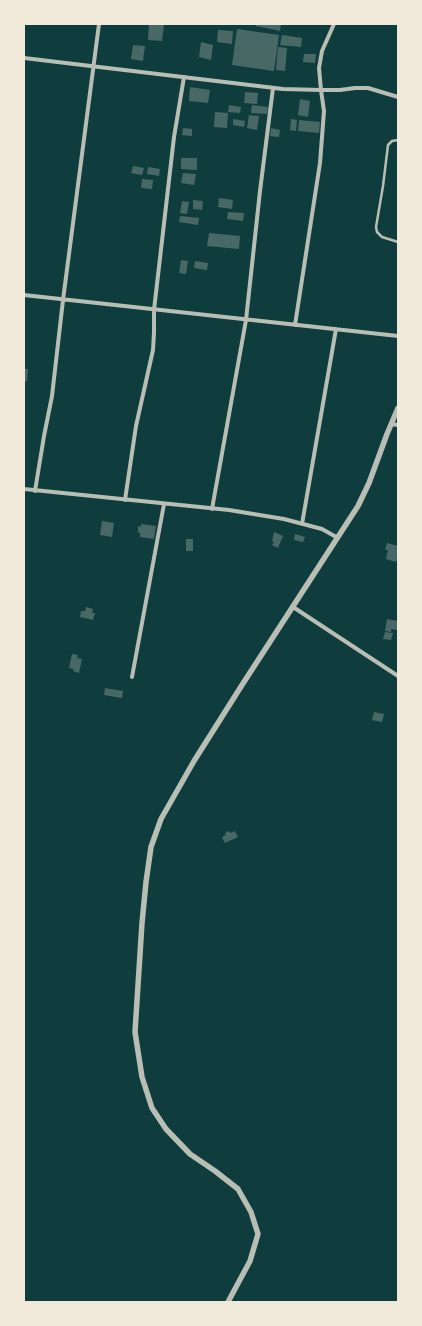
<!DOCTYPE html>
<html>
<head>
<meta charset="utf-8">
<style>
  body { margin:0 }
  #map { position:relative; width:422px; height:1326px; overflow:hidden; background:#0f3d3e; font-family:"Source Serif 4",serif }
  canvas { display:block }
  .frame { position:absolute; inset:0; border:25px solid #f1e9da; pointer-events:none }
</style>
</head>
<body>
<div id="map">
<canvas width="422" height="1326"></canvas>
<div class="frame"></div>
</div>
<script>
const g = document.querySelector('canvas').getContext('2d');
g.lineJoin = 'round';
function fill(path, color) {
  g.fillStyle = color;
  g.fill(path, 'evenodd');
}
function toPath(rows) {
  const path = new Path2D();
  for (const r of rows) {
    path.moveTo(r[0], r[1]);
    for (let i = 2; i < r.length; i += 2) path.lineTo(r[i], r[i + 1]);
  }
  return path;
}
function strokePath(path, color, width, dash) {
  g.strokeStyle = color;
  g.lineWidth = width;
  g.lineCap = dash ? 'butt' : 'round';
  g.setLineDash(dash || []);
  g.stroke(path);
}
fill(toPath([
  [149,24,164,24,162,41,148,40],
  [256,24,281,24,280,31,256,26],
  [237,29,279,35,274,71,232,65],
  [218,30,233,31,232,44,217,42],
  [282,35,302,38,301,47,280,45],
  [201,42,213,45,211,60,199,57],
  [133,45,145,46,143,61,131,59],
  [278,47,287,48,285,71,276,70],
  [304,54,316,54,315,63,303,62],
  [190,87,210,90,208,103,189,101],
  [245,92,258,93,257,104,244,103],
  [300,99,310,101,308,117,298,115],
  [229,105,241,107,240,113,228,112],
  [252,105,268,107,267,114,251,113],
  [215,112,228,113,227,128,214,127],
  [249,115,259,116,257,130,247,128],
  [233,119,245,121,244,127,233,125],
  [291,119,297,120,296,131,290,130],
  [299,120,320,122,319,133,298,131],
  [183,128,192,129,192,136,182,135],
  [271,128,280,130,279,137,270,136],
  [181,158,197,158,197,170,181,169],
  [133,166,144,168,142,175,131,173],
  [148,167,160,169,159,176,147,174],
  [183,173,196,174,194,185,181,183],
  [142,179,153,180,152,189,141,188],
  [219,198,233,200,232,209,218,207],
  [193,200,203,201,202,210,193,209],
  [182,201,189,202,187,214,180,213],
  [228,212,244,213,243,221,227,219],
  [180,216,199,218,198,225,179,222],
  [209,233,240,236,239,249,207,246],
  [181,260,188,261,186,274,179,273],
  [195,261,208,263,207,270,194,268],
  [24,369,28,369,27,381,24,381],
  [102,521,114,523,112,537,100,535],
  [141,524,156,526,154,539,140,537,140,533,138,532,138,526,141,527],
  [274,532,283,536,278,548,272,545,274,542,272,541],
  [295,534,305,537,303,542,294,540],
  [186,539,193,539,193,551,186,551],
  [387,543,398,546,398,555,396,562,386,559,388,550,385,550],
  [86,607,93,609,92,613,95,613,93,620,80,617,81,611,85,611],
  [387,619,398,621,397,630,391,629,391,632,385,631],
  [385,632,393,633,391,640,383,639],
  [72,654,78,655,77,658,82,659,79,673,73,671,74,669,69,668],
  [105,688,123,691,122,698,104,695],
  [374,712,384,714,382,722,372,720],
  [229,831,230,833,235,831,238,837,225,843,222,837,226,835,225,833]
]), '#486865');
strokePath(toPath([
  [398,140,392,141,388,145,383,186,376,227,377,232,382,237,398,242]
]), '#b8beb3', 2.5);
strokePath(toPath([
  [334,24,322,51,319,68,321,90,340,90,355,88,368,88,398,97],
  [24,58,283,89,321,90,324,111,320,163,295,325],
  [24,295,398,336],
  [391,424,398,425],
  [24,489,229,510,284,519,322,529,338,538],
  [35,491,44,436,52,396,63,300,99,24],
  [125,500,136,426,153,350,154,333,154,310,174,137,184,77],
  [212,509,246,320,260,191,273,88],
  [302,524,336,329],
  [293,607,398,676],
  [132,677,164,504]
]), '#b8beb3', 4);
strokePath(toPath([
  [228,1302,250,1261,258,1234,251,1212,238,1189,215,1171,190,1154,166,1129,152,1108,142,1077,135,1032,142,923,146,882,151,847,161,819,194,761,242,685,358,506,369,483,387,434,398,408]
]), '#b8beb3', 5.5);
</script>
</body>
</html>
